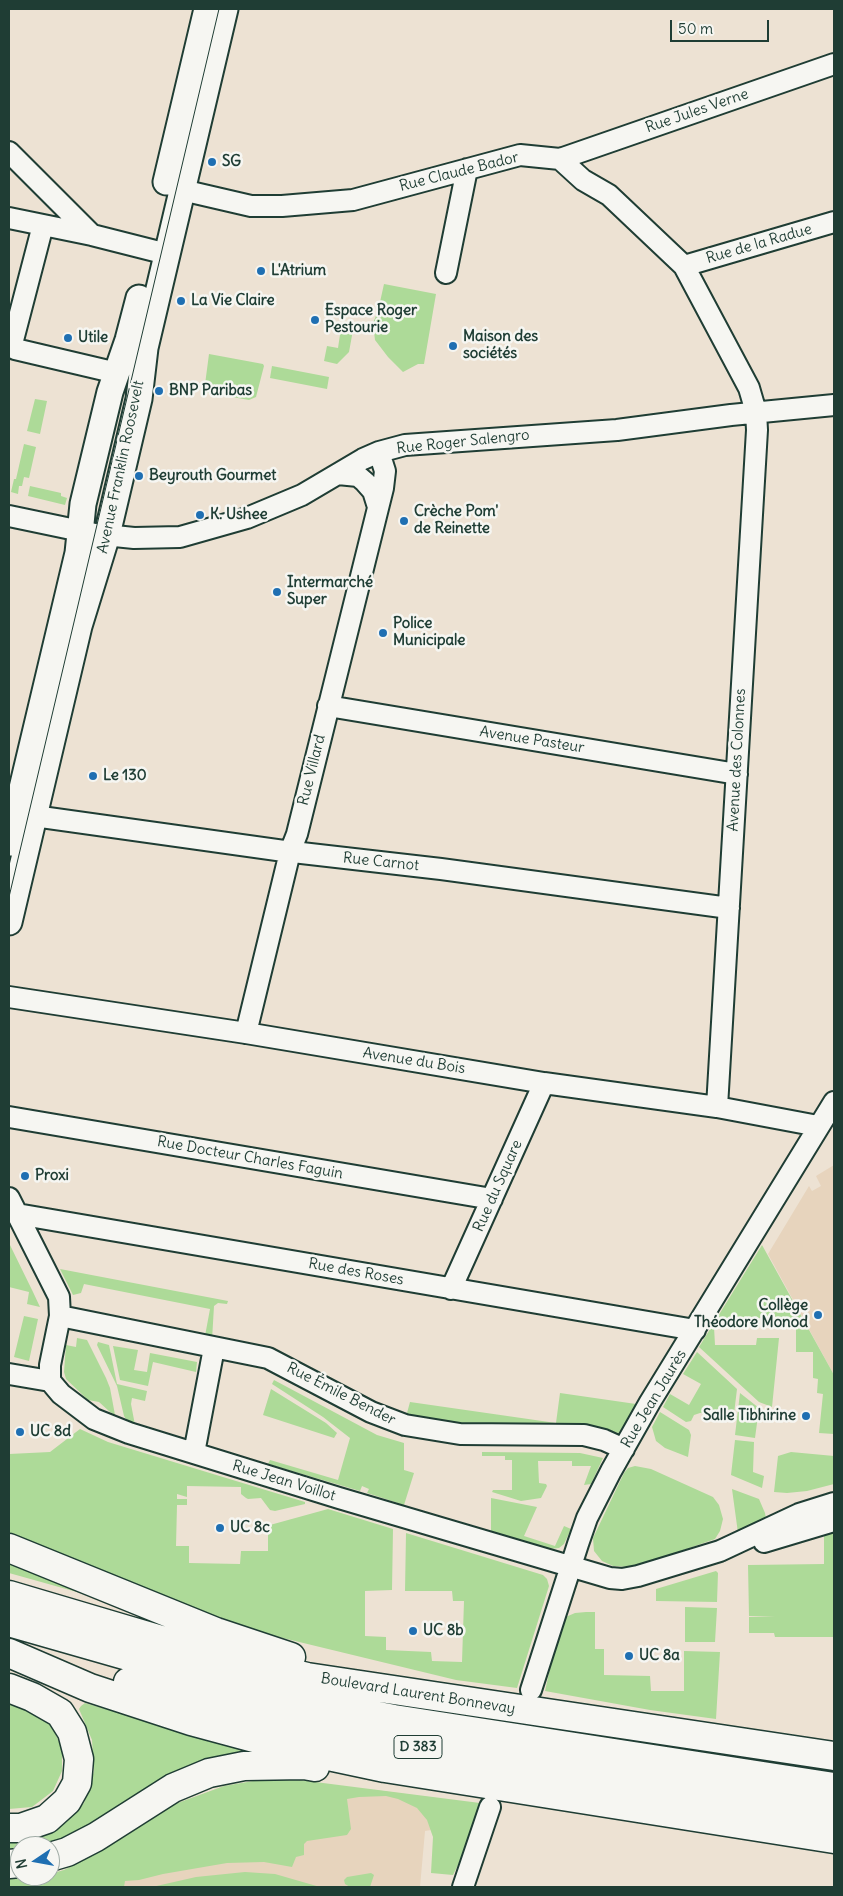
<!DOCTYPE html>
<html>
<head>
<meta charset="utf-8">
<style>
  body { margin:0 }
  #map { position:relative; width:843px; height:1896px; overflow:hidden; background:#ede2d3; font-family:Delius,sans-serif }
  canvas { display:block }
  .frame { position:absolute; inset:0; border:10px solid #1f3d34; pointer-events:none }
  .north { position:absolute; left:10px; top:1836px; width:50px; height:50px; box-sizing:border-box; background:#f6f6f2; border:1px solid #a0aca6; border-radius:50%; rotate:258deg; font-size:14px; font-weight:700; line-height:20px; text-align:center; color:#1f3d34 }
  .north::after { content:''; display:block; margin:auto; width:18px; height:22px; background:#1f6fb2; clip-path:polygon(50% 0,100% 100%,50% 72%,0 100%) }
  .scale { position:absolute; left:670px; top:20px; width:99px; height:22px; box-sizing:border-box; border:2px solid #1f3d34; border-top:0; padding-left:6px; font-size:15px; line-height:18px; white-space:nowrap; color:#1f3d34; -webkit-text-stroke:4px #f6f6f2; paint-order:stroke }
</style>
</head>
<body>
<div id="map">
<canvas width="843" height="1896"></canvas>
<div class="frame"></div>
<div class="north">N</div>
<div class="scale">50 m</div>
</div>
<script>
const g = document.querySelector('canvas').getContext('2d');
g.lineJoin = 'round';
function fill(path, color) {
  g.fillStyle = color;
  g.fill(path, 'evenodd');
}
function toPath(rows) {
  const path = new Path2D();
  for (const r of rows) {
    path.moveTo(r[0], r[1]);
    for (let i = 2; i < r.length; i += 2) path.lineTo(r[i], r[i + 1]);
  }
  return path;
}
function strokePath(path, color, width, dash) {
  g.strokeStyle = color;
  g.lineWidth = width;
  g.lineCap = dash ? 'butt' : 'round';
  g.setLineDash(dash || []);
  g.stroke(path);
}
function drawText(font, color, halo, rows, align = 'center') {
  g.font = font + ' Delius,sans-serif';
  g.lineWidth = 5;
  g.setLineDash([]);
  g.textBaseline = 'middle';
  g.strokeStyle = halo;
  g.fillStyle = color;
  for (const [text, x, y, turn = 0] of rows) {
    g.save();
    g.translate(x, y);
    g.rotate((+turn || 0) * Math.PI / 180);
    g.textAlign = isNaN(turn) ? turn : align;
    if (halo) g.strokeText(text, 0, 0);
    g.fillText(text, 0, 0);
    g.restore();
  }
}
fill(toPath([
  [834,1165,834,1375,768,1254,809,1186,812,1191,821,1186,816,1176],
  [224,1786,376,1790,436,1798,432,1833,431,1830,425,1831,420,1887,9,1887,27,1878,50,1876,50,1874,64,1870,101,1851,175,1804]
]), '#e7d4bd');
fill(toPath([
  [384,284,436,294,424,364,418,364,403,372,388,357,375,340,373,323,378,311],
  [341,328,353,330,349,352,337,364,324,361,327,346,338,348],
  [209,354,263,364,264,366,256,397,249,400,204,392],
  [272,366,329,377,327,389,270,378],
  [35,399,47,401,40,434,27,431],
  [24,444,36,447,29,478,24,477,22,486,19,486,18,494,11,492,14,479,16,479],
  [30,486,61,493,61,496,67,498,65,505,28,496],
  [9,1243,33,1292,40,1307,27,1304,29,1292,9,1287],
  [762,1245,834,1375,834,1434,819,1433,823,1394,817,1393,818,1379,813,1378,813,1352,796,1352,796,1323,779,1323,779,1318,757,1318,757,1327,714,1327,715,1345,756,1345,757,1338,779,1338,772,1407,759,1402,699,1347],
  [60,1269,228,1301,227,1304,218,1303,214,1306,212,1340,205,1336,210,1309,84,1284,81,1293,73,1295],
  [24,1316,38,1319,29,1361,14,1357],
  [77,1338,87,1340,106,1378,110,1388,115,1415,110,1412,99,1402,88,1400,66,1379,64,1372,66,1345,76,1347],
  [98,1342,109,1345,117,1384,147,1391,145,1401,132,1398,131,1404,135,1425,128,1422,124,1416,117,1386,97,1345],
  [113,1346,138,1350,134,1370,147,1372,150,1353,197,1362,196,1372,153,1362,148,1386,120,1380],
  [697,1352,737,1389,734,1414,700,1413,694,1415,691,1421,686,1422,663,1407,670,1394,689,1405,701,1384,683,1374],
  [274,1380,377,1435,404,1443,404,1470,414,1473,404,1505,367,1493,369,1489,362,1486,360,1491,268,1464,270,1460,338,1480,350,1438,323,1417,272,1384],
  [271,1389,326,1423,337,1433,334,1438,263,1415],
  [560,1393,636,1404,619,1433,557,1423,556,1427,458,1427,409,1416,407,1413,410,1402,556,1423],
  [740,1393,759,1408,755,1438,735,1435],
  [660,1412,689,1430,691,1435,688,1457,665,1448,656,1441,652,1427],
  [80,1429,108,1442,305,1502,305,1504,275,1511,270,1510,261,1498,248,1499,246,1498,241,1494,241,1487,187,1486,187,1497,177,1494,177,1499,187,1499,187,1505,177,1505,176,1546,189,1546,189,1563,240,1564,241,1551,268,1551,268,1529,270,1525,328,1509,393,1529,392,1590,365,1591,365,1636,386,1637,386,1650,431,1652,432,1661,462,1662,464,1601,453,1601,452,1591,405,1591,406,1533,543,1575,547,1579,549,1586,517,1688,456,1680,258,1632,177,1605,9,1542,9,1454,50,1452],
  [735,1440,754,1442,753,1472,764,1476,762,1488,731,1475],
  [482,1452,580,1453,603,1458,591,1484,584,1485,591,1466,572,1466,572,1461,538,1461,539,1483,546,1484,547,1486,541,1498,521,1501,492,1492,493,1490,512,1490,512,1460,505,1460,505,1456,482,1456],
  [791,1452,834,1456,834,1484,807,1491,787,1493,774,1492,778,1456],
  [635,1466,651,1469,713,1497,719,1505,723,1519,720,1531,715,1539,641,1565,628,1567,613,1566,602,1561,594,1551,593,1538,624,1473,628,1468],
  [732,1489,759,1499,765,1513,766,1519,738,1533],
  [491,1498,537,1507,524,1536,555,1546,564,1526,571,1529,564,1544,559,1548,550,1549,491,1531],
  [824,1529,834,1529,834,1637,775,1637,774,1633,749,1633,749,1617,775,1616,749,1616,748,1565,824,1564],
  [9,1556,134,1608,9,1573],
  [716,1571,718,1573,717,1602,656,1601,656,1589],
  [685,1607,717,1608,715,1642,685,1642],
  [586,1612,595,1612,595,1649,604,1649,604,1675,650,1676,651,1691,684,1691,684,1651,720,1652,716,1719,650,1710,545,1691,561,1619,575,1613],
  [9,1703,40,1715,52,1726,62,1749,62,1771,53,1791,32,1807,9,1809],
  [85,1703,247,1750,242,1756,90,1826,50,1846,20,1846,20,1852,9,1853,9,1838,40,1838,65,1823,84,1803,94,1771,92,1740,79,1709,81,1706],
  [276,1777,480,1803,461,1859,453,1875,431,1873,433,1837,427,1820,417,1808,398,1799,386,1796,359,1797,347,1799,351,1829,347,1835,307,1841,304,1844,304,1855,296,1857,292,1867,264,1862,227,1863,163,1874,139,1880,125,1881,124,1887,9,1887,9,1879,50,1876,50,1874,64,1870,101,1851,175,1804,224,1786],
  [245,1872,275,1874,320,1887,152,1887,196,1877],
  [371,1873,374,1875,370,1887,350,1887,345,1884,344,1880,347,1877]
]), '#adda98');
const minor = toPath([
  [9,152,92,235],
  [560,159,834,64],
  [182,190,251,206,282,206,353,200,520,155,560,159,583,180,609,195,684,266,749,388,756,412,757,430,717,1107],
  [9,218,92,235,167,254],
  [43,225,12,344,15,349,117,373],
  [684,266,834,222],
  [446,273,467,169],
  [338,474,358,476,365,482,373,491,378,507],
  [9,516,95,534,134,538,180,537,247,518,302,495,363,459,379,452,405,445,617,430,731,415,834,405],
  [328,706,737,774],
  [34,816,284,851,441,869,729,908],
  [9,997,246,1033,544,1083,717,1107,818,1126],
  [246,1033,290,852,297,834,383,488,385,471,379,452],
  [9,1117,492,1199],
  [9,1198,59,1297,60,1316,50,1365,50,1381],
  [17,1214,695,1330],
  [451,1289,544,1083],
  [60,1316,268,1358,371,1412,405,1425,460,1434,584,1435,604,1440,624,1449],
  [9,1374,50,1381,61,1394,94,1419,129,1433,339,1498,610,1578,622,1579,638,1576,720,1551,799,1514,834,1503],
  [194,1453,214,1348],
  [764,1542,834,1521],
  [531,1690,578,1544,587,1518,611,1471,650,1402,834,1102],
  [463,1887,490,1807]
]);
const major = toPath([
  [166,182,207,9],
  [9,843,78,553,83,504,110,392,128,340,139,298],
  [9,922,79,626,107,535,139,399,145,348,225,9]
]);
const highway = toPath([
  [9,1548,216,1632,291,1657],
  [9,1595,205,1653,307,1677,834,1756],
  [9,1622,205,1678,300,1701,394,1719,834,1787],
  [9,1653,90,1688,191,1721,291,1748,385,1768,834,1839],
  [128,1682,286,1723,388,1743,834,1812],
  [9,1688,32,1697,60,1713,72,1732,79,1759,77,1783,67,1801,47,1819,21,1828,9,1828],
  [50,1857,67,1852,96,1837,173,1788,209,1773,244,1766,304,1765,315,1767],
  [9,1864,20,1863]
]);
strokePath(minor, '#1f3d34', 24);
strokePath(major, '#1f3d34', 29);
strokePath(highway, '#1f3d34', 31);
strokePath(minor, '#f6f6f2', 20);
strokePath(major, '#f6f6f2', 25);
strokePath(highway, '#f6f6f2', 28);
strokePath(toPath([
  [9,897,219,9]
]), '#1f3d34', 1);
for (const [x, y, r, color] of [
  [212,162,5,"#1f6fb2"],
  [261,271,5,"#1f6fb2"],
  [181,301,5,"#1f6fb2"],
  [315,320,5,"#1f6fb2"],
  [68,338,5,"#1f6fb2"],
  [453,346,5,"#1f6fb2"],
  [159,391,5,"#1f6fb2"],
  [139,476,5,"#1f6fb2"],
  [200,515,5,"#1f6fb2"],
  [404,521,5,"#1f6fb2"],
  [277,592,5,"#1f6fb2"],
  [383,633,5,"#1f6fb2"],
  [93,776,5,"#1f6fb2"],
  [25,1176,5,"#1f6fb2"],
  [818,1315,5,"#1f6fb2"],
  [806,1416,5,"#1f6fb2"],
  [20,1432,5,"#1f6fb2"],
  [220,1528,5,"#1f6fb2"],
  [413,1631,5,"#1f6fb2"],
  [629,1656,5,"#1f6fb2"]
]) {
  const dot = new Path2D();
  dot.arc(x, y, r, 0, 2 * Math.PI);
  g.fillStyle = color;
  g.fill(dot);
  strokePath(dot, '#f6f6f2', 2);
}
for (const [x, y, w] of [
  [418,1747,48]
]) {
  const box = new Path2D();
  box.roundRect(x - w / 2, y - 11.5, w, 23, 4);
  g.fillStyle = '#f6f6f2';
  g.fill(box);
  strokePath(box, '#1f3d34', 1);
}
drawText('bold 14px', '#1f3d34', null, [
  ["D 383",418,1747]
]);
drawText('15px', '#1f3d34', '#f6f6f2', [
  ["Rue Jules Verne",697,111,-19],
  ["Rue Claude Bador",459,172,-14],
  ["Rue de la Radue",759,244,-16],
  ["Rue Roger Salengro",463,442,-6],
  ["Avenue Franklin Roosevelt",121,467,-78],
  ["Avenue Pasteur",532,740,9],
  ["Avenue des Colonnes",737,760,-87],
  ["Rue Villard",312,770,-76],
  ["Rue Carnot",381,862,6],
  ["Avenue du Bois",414,1061,9],
  ["Rue Docteur Charles Faguin",250,1158,10],
  ["Rue du Square",498,1186,-66],
  ["Rue des Roses",356,1272,10],
  ["Rue Émile Bender",341,1394,27],
  ["Rue Jean Jaurès",654,1399,-59],
  ["Rue Jean Voillot",284,1481,17],
  ["Boulevard Laurent Bonnevay",418,1694,9]
]);
drawText('bold 15px', '#1f3d34', '#f6f6f2', [
  ["SG",222,162],
  ["L'Atrium",271,271],
  ["La Vie Claire",191,301],
  ["Espace Roger",325,311],
  ["Pestourie",325,328],
  ["Maison des",463,337],
  ["sociétés",463,354],
  ["Utile",78,338],
  ["BNP Paribas",169,391],
  ["Beyrouth Gourmet",149,476],
  ["Crèche Pom'",414,512],
  ["de Reinette",414,529],
  ["K. Ushee",210,515],
  ["Intermarché",287,583],
  ["Super",287,600],
  ["Police",393,624],
  ["Municipale",393,641],
  ["Le 130",103,776],
  ["Proxi",35,1176],
  ["Collège",808,1306,"right"],
  ["Théodore Monod",808,1323,"right"],
  ["Salle Tibhirine",796,1416,"right"],
  ["UC 8d",30,1432],
  ["UC 8c",230,1528],
  ["UC 8b",423,1631],
  ["UC 8a",639,1656]
], 'left');
</script>
</body>
</html>
